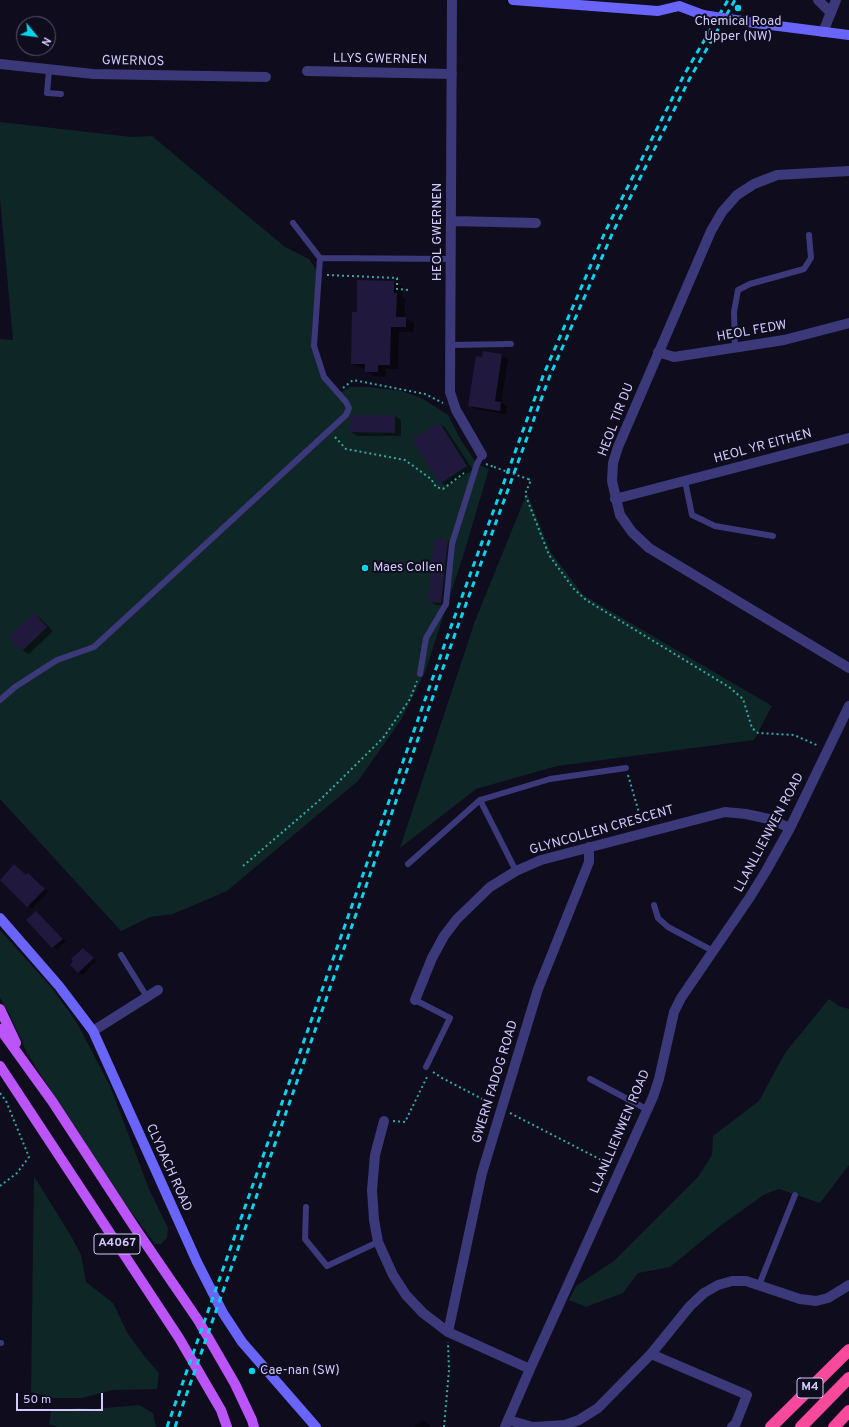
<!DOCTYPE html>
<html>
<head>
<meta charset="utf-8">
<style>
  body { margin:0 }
  #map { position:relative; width:849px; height:1427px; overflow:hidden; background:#0f0c1d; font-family:Overpass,sans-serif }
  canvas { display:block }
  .north { position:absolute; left:16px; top:16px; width:40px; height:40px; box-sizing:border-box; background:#0f0c1d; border:1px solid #5c5877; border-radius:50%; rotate:119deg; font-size:11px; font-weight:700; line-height:16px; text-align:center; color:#d0cafd }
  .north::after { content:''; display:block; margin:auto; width:14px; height:18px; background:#08d3eb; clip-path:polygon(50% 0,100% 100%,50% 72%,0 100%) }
  .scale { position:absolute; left:16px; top:1393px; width:87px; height:18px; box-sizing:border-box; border:2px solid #d0cafd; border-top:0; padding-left:5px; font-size:12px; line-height:14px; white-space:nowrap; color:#d0cafd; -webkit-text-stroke:3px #0f0c1d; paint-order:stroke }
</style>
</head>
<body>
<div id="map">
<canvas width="849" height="1427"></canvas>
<div class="north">N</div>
<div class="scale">50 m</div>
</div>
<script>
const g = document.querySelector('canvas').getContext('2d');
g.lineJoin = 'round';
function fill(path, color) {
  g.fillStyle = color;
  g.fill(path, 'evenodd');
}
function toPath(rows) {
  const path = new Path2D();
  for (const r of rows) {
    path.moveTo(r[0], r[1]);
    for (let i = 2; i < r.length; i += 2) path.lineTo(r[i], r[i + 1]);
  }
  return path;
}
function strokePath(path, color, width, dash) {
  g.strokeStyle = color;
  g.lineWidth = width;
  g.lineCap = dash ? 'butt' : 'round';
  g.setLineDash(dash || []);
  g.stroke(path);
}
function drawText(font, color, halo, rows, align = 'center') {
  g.font = font + ' Overpass,sans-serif';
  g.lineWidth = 4;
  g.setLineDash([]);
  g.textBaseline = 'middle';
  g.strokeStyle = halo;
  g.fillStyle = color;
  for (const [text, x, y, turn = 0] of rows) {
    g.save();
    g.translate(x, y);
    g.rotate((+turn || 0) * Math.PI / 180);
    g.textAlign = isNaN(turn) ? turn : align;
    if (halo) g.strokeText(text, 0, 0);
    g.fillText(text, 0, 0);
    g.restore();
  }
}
fill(toPath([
  [0,122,132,137,152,136,285,247,309,259,319,274,314,346,319,366,339,394,349,387,368,387,402,391,423,399,448,415,462,442,477,464,489,469,464,553,425,672,401,720,358,781,227,891,173,914,150,917,121,931,0,799,0,339,13,340,0,198],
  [527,493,550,551,583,595,772,706,754,740,557,766,476,789,400,848,475,621],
  [0,930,52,988,77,1023,110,1086,149,1189,168,1228,167,1238,161,1244,155,1244,105,1176,27,1053,9,1013,0,998],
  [829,999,839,1006,849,1009,849,1165,820,1203,779,1189,765,1194,720,1226,670,1267,638,1273,623,1293,586,1307,569,1300,576,1286,614,1261,698,1177,712,1155,713,1136,759,1101,785,1053],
  [34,1176,71,1236,81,1255,86,1282,113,1303,128,1334,145,1357,159,1373,157,1389,112,1390,82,1398,52,1398,31,1392],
  [139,1405,153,1413,156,1427,57,1427,49,1424,51,1411,78,1408,95,1409]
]), '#0f2626');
fill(toPath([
  [358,281,394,282,403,287,402,298,405,299,405,318,414,323,414,332,399,332,398,369,386,369,386,377,374,376,366,371,366,369,361,368,352,364,358,313],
  [484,353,502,355,508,359,501,403,507,406,506,414,476,409,469,405],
  [395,416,401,420,401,436,357,436,351,432],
  [439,424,445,427,473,470,447,486,441,483],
  [435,540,448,541,454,545,447,606,436,605,429,601],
  [34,614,40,618,53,631,29,654,22,650],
  [15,865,27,876,28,874,32,876,48,892,32,909,1,879],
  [36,912,66,941,57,950,27,920],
  [83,949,97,961,82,975,71,965],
  [422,1420,426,1422,431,1427,415,1427]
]), '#0007');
fill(toPath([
  [357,280,394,281,394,293,397,293,396,317,406,317,406,327,391,327,390,365,378,365,378,372,365,372,365,364,351,364,352,312,357,312],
  [483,351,502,354,495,401,501,402,500,411,468,406,476,356,482,357],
  [351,415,395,415,395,433,350,432],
  [439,422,467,466,440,484,412,440],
  [434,539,448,540,441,603,428,602],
  [34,613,47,627,22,651,8,637],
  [14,864,26,875,28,873,45,889,27,907,0,880],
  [36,911,63,939,52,948,26,920],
  [83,948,94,958,78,973,70,965,73,961,71,959]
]), '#20193d');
strokePath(toPath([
  [327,275,397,278,397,289,408,290],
  [343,388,353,380,425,394,443,403],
  [335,437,346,449,405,460,431,479,436,487,443,489,464,473],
  [486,464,494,467],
  [528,479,531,480,525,494,549,555,573,588,586,600,729,687,743,699,752,728,758,733,794,735,819,746],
  [628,775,642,823],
  [243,866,321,799,383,738,410,699,417,681],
  [433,1072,442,1078,492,1104],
  [0,1093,6,1101,29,1157,17,1173,0,1186],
  [510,1113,611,1165],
  [393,1121,405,1122,428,1075],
  [444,1427,449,1370,448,1342]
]), '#31aaa3', 2, [2, 3]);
strokePath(toPath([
  [49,70,47,93,61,94],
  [293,223,320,258],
  [451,345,511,344],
  [735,348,734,312,738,290,750,284,804,269,811,258,809,235],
  [685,481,692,515,715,526,773,536],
  [420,674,426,638,446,604,452,544,477,464,482,455],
  [0,700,15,687,57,660,94,647,346,415,349,408,346,402,324,377,314,346,320,258,451,259],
  [480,800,516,871],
  [408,864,480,800,550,779,626,768],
  [654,905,658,918,668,927,713,951],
  [121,955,147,997],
  [415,1000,450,1018,426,1067],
  [590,1079,648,1110],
  [306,1207,305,1239,327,1266,378,1242],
  [759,1285,795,1195],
  [0,1343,1,1343]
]), '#3b397a', 6);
strokePath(toPath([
  [452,0,450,392,456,410,482,455],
  [818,0,831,13],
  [823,32,836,0],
  [0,64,93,74,266,77],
  [307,71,452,74],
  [849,171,777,175,754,184,737,195,722,212,711,231,618,447,613,463,612,481,620,515,632,532,649,548,849,668],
  [452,221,536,223],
  [658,352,674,357,784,340,849,323],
  [615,499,849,438],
  [415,1000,432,958,444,936,457,919,490,887,516,871,541,860,725,812,746,814,769,819,790,828],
  [93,1031,158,990],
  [384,1121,375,1155,372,1190,374,1220,378,1242,393,1275,406,1295,423,1313,448,1332,530,1369],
  [448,1332,482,1173,538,989,589,862,589,847],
  [651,1354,690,1306,704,1293,718,1285,732,1281,746,1281,800,1299,816,1301,828,1298,849,1285],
  [508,1420,533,1427],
  [505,1427,530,1369,653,1097,659,1079,674,1012,681,998,750,897,766,871,790,828,849,706],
  [534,1427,565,1425,579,1420,598,1408,651,1354,747,1395,736,1423,732,1427]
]), '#3b397a', 10);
strokePath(toPath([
  [513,0,658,11,679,6,703,15],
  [755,23,849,35],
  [0,918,59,986,93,1031,197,1262,223,1313,242,1342,316,1427]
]), '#6964fa', 10);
strokePath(toPath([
  [0,1009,16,1043],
  [0,1029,52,1101,135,1228,198,1320,235,1384,252,1420,254,1427],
  [0,1066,179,1338,221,1410,227,1427]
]), '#bc55f9', 10);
strokePath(toPath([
  [771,1427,849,1350],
  [801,1427,849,1378],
  [834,1427,849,1411]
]), '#f9499c', 12);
strokePath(toPath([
  [167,1427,449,632,543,376,606,230,684,75,728,0],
  [175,1427,455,634,549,378,613,232,690,78,735,0]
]), '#08d3eb', 3, [6, 5]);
strokePath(toPath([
  [494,467,528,479]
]), '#31aaa3', 2, [2, 3]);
strokePath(toPath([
  [703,15,755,23]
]), '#6964fa', 10);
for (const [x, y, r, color] of [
  [738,8,4,"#08d3eb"],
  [365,568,4,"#08d3eb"],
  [252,1371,4,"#08d3eb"]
]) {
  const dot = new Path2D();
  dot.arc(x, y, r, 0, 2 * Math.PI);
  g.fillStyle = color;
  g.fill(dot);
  strokePath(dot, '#0f0c1d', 1.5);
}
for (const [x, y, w] of [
  [117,1244,46],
  [810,1388,26]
]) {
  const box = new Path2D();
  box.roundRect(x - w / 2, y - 10, w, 20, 3);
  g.fillStyle = '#0f0c1d';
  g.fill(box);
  strokePath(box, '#d0cafd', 1);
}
drawText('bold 12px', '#d0cafd', null, [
  ["A4067",117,1244],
  ["M4",810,1388]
]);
drawText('13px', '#d0cafd', '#0f0c1d', [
  ["Chemical Road",738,22,"center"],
  ["Upper (NW)",738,37,"center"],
  ["Maes Collen",373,568],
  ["Cae-nan (SW)",260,1371]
], 'left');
drawText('13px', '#d0cafd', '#0f0c1d', [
  ["LLYS GWERNEN",380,60,1],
  ["GWERNOS",133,62,1],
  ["HEOL GWERNEN",438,232,-90],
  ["HEOL FEDW",752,332,-10],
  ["HEOL TIR DU",617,420,-69],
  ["HEOL YR EITHEN",763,447,-15],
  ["GLYNCOLLEN CRESCENT",602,831,-16],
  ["LLANLLIENWEN ROAD",770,833,-62],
  ["GWERN FADOG ROAD",496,1082,-73],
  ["LLANLLIENWEN ROAD",621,1132,-67],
  ["CLYDACH ROAD",168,1168,66]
]);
</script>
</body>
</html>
